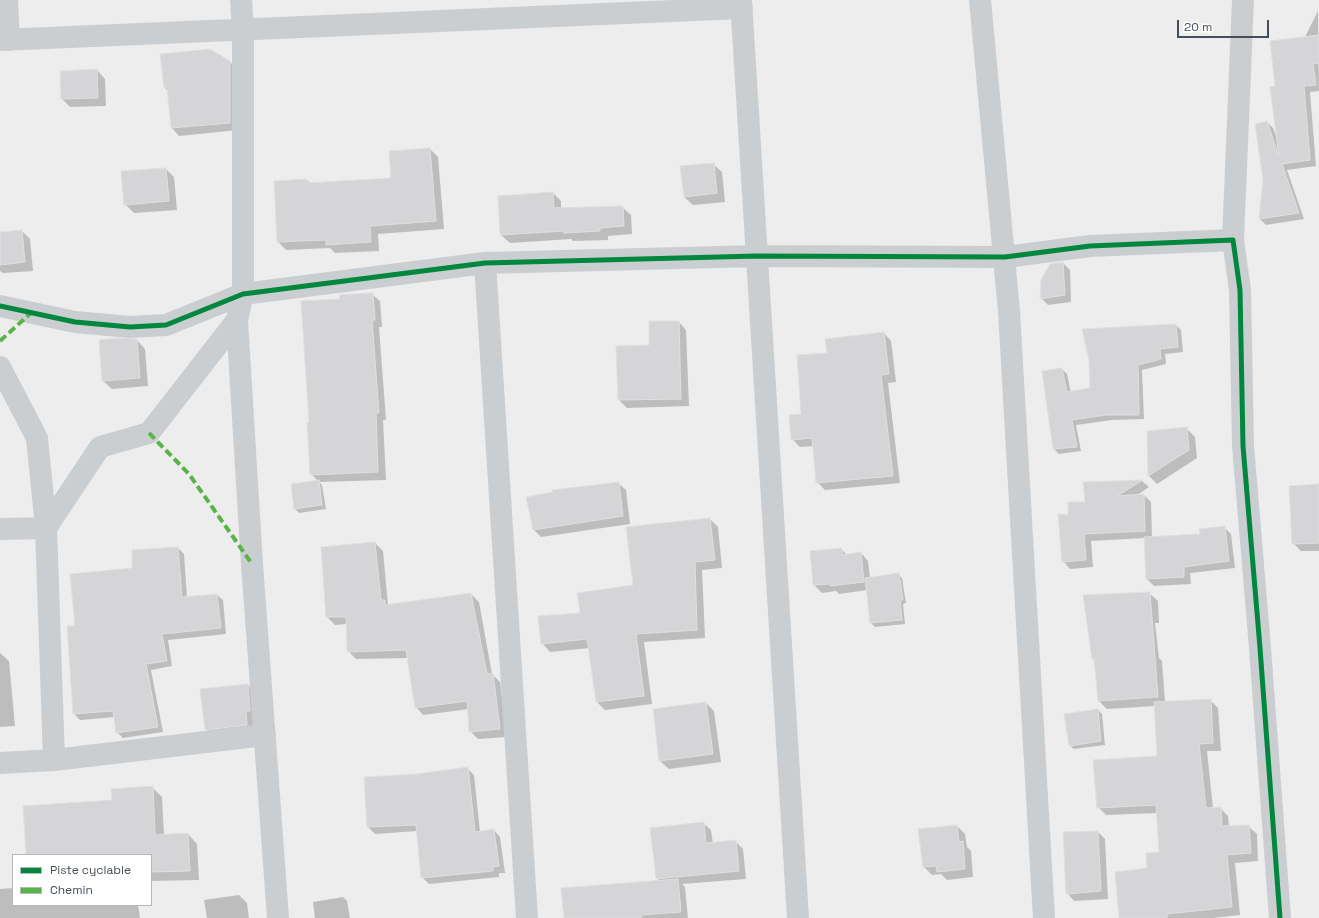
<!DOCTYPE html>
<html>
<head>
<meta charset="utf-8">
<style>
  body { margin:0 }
  #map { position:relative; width:1319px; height:918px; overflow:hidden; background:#eeeded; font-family:"Space Grotesk",sans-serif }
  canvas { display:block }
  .legend { position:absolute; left:12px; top:854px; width:140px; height:52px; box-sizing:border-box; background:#fff; border:1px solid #b4b8bd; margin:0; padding:5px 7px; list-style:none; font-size:12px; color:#444d5a }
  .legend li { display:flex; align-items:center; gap:8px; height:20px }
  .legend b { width:20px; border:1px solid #b4b8bd }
  .scale { position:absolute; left:1177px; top:20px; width:92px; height:18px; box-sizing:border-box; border:2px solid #444d5a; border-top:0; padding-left:5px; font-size:12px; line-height:14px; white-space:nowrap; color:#444d5a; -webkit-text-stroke:3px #fff; paint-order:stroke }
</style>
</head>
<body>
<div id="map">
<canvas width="1319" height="918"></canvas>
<ul class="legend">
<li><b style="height:5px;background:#00873e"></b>Piste cyclable</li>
<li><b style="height:5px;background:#57b448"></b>Chemin</li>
</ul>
<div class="scale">20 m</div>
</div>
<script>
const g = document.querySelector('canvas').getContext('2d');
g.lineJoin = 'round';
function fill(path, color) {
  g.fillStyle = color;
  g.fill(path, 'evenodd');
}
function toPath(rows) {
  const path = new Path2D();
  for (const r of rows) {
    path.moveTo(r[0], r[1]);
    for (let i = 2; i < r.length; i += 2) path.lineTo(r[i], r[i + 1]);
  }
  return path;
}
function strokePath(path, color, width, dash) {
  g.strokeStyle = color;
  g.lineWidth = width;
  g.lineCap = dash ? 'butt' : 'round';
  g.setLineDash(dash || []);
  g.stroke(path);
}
fill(toPath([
  [1318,11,1319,91,1310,92,1316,166,1287,170,1304,219,1266,225,1260,219,1267,122,1273,128,1277,139,1273,101],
  [230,62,238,70,238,130,179,136,172,128,168,91,164,87],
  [97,70,105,79,106,106,70,107,62,99],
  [430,149,438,157,444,229,378,234,379,251,335,253,330,248,286,250,278,242,307,180,311,184,392,179],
  [713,164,722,172,725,202,693,205,684,197],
  [166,169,174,177,177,210,134,213,125,204],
  [553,193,561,201,561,209,622,207,631,215,632,234,608,236,608,240,573,241,571,239,510,243,501,235,499,197],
  [22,231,30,239,33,271,3,273,0,271,0,233],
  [1063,263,1070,270,1071,302,1048,305,1041,298],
  [372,294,380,301,382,327,379,327,386,420,383,420,386,480,319,482,322,485,326,509,299,513,295,509,318,481,311,474,310,424,341,300],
  [679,322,686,330,689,406,627,408,619,400],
  [1176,325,1181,330,1183,352,1165,354,1166,364,1142,370,1144,419,1112,420,1076,425,1081,451,1059,454,1054,449,1043,372,1062,369,1067,374,1071,393,1091,389],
  [884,333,891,341,896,382,888,383,900,483,825,490,817,482,814,446,800,447,792,439,828,354],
  [137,340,145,349,148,386,112,389,103,381],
  [1186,428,1195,437,1197,458,1157,484,1149,476,1148,432],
  [1142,481,1149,487,1136,496,1144,495,1151,502,1152,537,1201,534,1224,527,1231,534,1235,568,1190,573,1191,584,1154,586,1147,579,1145,538,1091,541,1093,567,1070,569,1063,561,1070,516,1086,503,1084,483],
  [618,483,626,490,630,524,541,537,533,529],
  [1319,485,1319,551,1301,551,1293,543],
  [710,519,718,527,722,568,702,570,705,638,644,642,652,704,605,710,597,702,590,648,550,652,542,643,581,614,634,585],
  [375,543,383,551,388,605,471,594,479,602,492,674,500,682,507,737,478,739,470,731,469,709,423,715,416,707,409,658,356,659,348,651,347,624,335,625,327,617],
  [178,548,184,554,187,598,217,595,223,600,226,634,168,640,172,666,151,670,163,732,123,738,117,732,115,717,80,720,74,714,77,627,134,569],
  [841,549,847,555,861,553,868,561,870,578,898,574,902,578,906,603,903,604,905,624,875,627,871,623,868,590,839,594,836,591,822,593,814,585,811,552],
  [1149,593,1158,601,1159,623,1155,623,1159,658,1162,661,1165,702,1210,700,1218,708,1221,751,1207,751,1213,808,1220,808,1228,816,1229,827,1248,826,1257,834,1258,861,1235,863,1240,915,1213,918,1120,918,1148,869,1160,853,1158,813,1106,815,1098,807,1158,757,1155,706,1107,709,1099,701,1095,662,1093,659],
  [0,653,9,661,15,726,0,727],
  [248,685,256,693,255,733,214,737,206,729],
  [706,703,714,711,721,762,669,769,660,761],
  [1098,710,1102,714,1105,745,1074,749,1069,745],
  [467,768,474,775,480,832,494,830,500,837,505,873,499,873,499,877,429,884,422,877,417,831,375,834,368,827,365,778,418,775],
  [152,787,162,797,164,836,188,834,197,844,199,880,151,881,151,855,27,855,113,801],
  [703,823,711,830,713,844,735,841,743,849,746,879,682,884,685,887,688,918,565,918,660,881,657,878],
  [957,826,965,834,967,847,971,851,973,877,947,880,941,874,932,875,924,867],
  [1098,832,1105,839,1108,899,1074,901,1067,893],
  [13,888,13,905,138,905,140,918,0,918,0,889],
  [239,895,247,903,249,918,207,918,204,900],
  [343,897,347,901,350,918,315,918,313,902]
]), '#0003');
const building = toPath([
  [1319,35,1319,63,1313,64,1316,85,1304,86,1310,160,1282,164,1299,213,1259,219,1263,179,1255,124,1267,121,1279,157,1270,87,1275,86,1270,41,1319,35],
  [210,49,230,61,230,123,171,128,167,87,164,88,160,54,210,49],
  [97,69,98,98,61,99,60,71,97,69],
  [430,148,436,221,370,226,371,242,326,245,326,240,277,242,274,181,307,179,307,183,391,178,389,151,430,148],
  [714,163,717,193,684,197,680,166,714,163],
  [166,168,169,201,124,205,121,171,166,168],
  [553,192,554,208,623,206,624,226,600,228,600,231,564,233,563,231,500,235,498,196,553,192],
  [22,230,25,262,0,265,0,232,22,230],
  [1063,262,1065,295,1040,299,1041,280,1050,264,1063,262],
  [373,293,375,320,372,320,379,413,376,413,378,472,310,475,307,423,309,423,301,301,340,299,339,295,373,293],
  [649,321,679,321,681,399,618,400,616,346,649,345,649,321],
  [1176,324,1178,347,1160,349,1161,359,1138,365,1139,415,1106,415,1072,420,1077,447,1053,449,1042,371,1062,368,1067,392,1090,388,1089,360,1082,329,1176,324],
  [884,332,889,374,881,375,893,476,816,483,812,438,791,440,789,415,801,414,797,355,827,353,825,339,884,332],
  [116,338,137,339,140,378,102,381,99,340,116,338],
  [1187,427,1189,450,1148,476,1147,431,1187,427],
  [319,480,322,505,294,509,291,484,319,480],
  [1143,480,1117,496,1144,494,1145,531,1084,534,1086,560,1062,562,1058,514,1068,515,1068,502,1085,502,1083,482,1143,480],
  [619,482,623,516,533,530,526,497,553,492,552,490,619,482],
  [1319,484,1319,543,1292,544,1289,486,1319,484],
  [710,518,715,560,695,562,697,630,636,634,644,696,596,702,587,639,541,644,538,616,580,613,577,593,633,585,626,527,710,518],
  [1225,526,1229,561,1184,567,1184,577,1146,579,1144,537,1200,534,1199,529,1225,526],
  [375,542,381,600,385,600,385,605,471,593,487,674,493,673,500,729,469,732,467,701,415,708,406,650,347,652,346,617,326,617,321,547,375,542],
  [178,547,182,597,217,594,221,628,162,634,167,661,146,664,158,727,116,733,113,711,73,714,67,626,75,626,70,574,132,568,132,550,178,547],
  [842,548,842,555,861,552,864,582,830,586,830,584,813,585,810,551,842,548],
  [899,573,903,600,900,600,902,620,870,623,865,578,899,573],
  [1150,592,1158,697,1098,701,1094,659,1092,659,1083,595,1150,592],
  [248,684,250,711,246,711,247,725,205,730,200,689,248,684],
  [1211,699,1213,743,1199,744,1206,808,1221,807,1222,826,1249,825,1251,853,1227,855,1232,907,1167,914,1167,918,1119,918,1115,872,1147,868,1146,853,1159,852,1156,805,1097,808,1093,760,1157,756,1154,702,1211,699],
  [706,702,713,754,659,761,653,709,706,702],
  [1098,709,1101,741,1069,746,1064,714,1098,709],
  [468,767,475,832,494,829,499,866,493,867,493,871,421,878,416,825,367,827,364,777,417,774,468,767],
  [153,786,155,835,188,833,190,871,151,872,151,855,26,855,23,806,112,800,111,789,153,786],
  [704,822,706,843,736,840,739,871,656,879,650,828,704,822],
  [957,825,959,842,963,841,965,869,937,872,936,866,923,867,918,829,957,825],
  [1098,831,1101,891,1066,894,1063,832,1098,831],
  [678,879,681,912,641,915,641,918,564,918,561,888,678,879]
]);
fill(building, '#d5d5d7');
strokePath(building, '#dfdfe0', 1);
strokePath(toPath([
  [7,0,9,40],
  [241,0,243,30,243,294,237,320,252,564,278,918],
  [741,0,798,918],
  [980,0,1009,311,1044,918],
  [0,40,742,8],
  [1233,240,1243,0],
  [485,263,527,918],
  [0,306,75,322,130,327,166,325,243,294,485,263,757,256,1005,257,1090,246,1233,240,1240,290,1243,446,1260,648,1280,918],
  [0,367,37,438,46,528,54,760],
  [0,529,46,528,100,447,149,433,237,320],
  [0,763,54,760,265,735]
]), '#cbced1', 22);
strokePath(toPath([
  [0,341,32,312],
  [149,433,189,474,252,564]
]), '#57b448', 4, [8, 4]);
strokePath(toPath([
  [0,306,75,322,130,327,166,325,243,294,485,263,757,256,1005,257,1090,246,1233,240,1240,290,1243,446,1260,648,1280,918]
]), '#00873e', 5);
</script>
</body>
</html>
